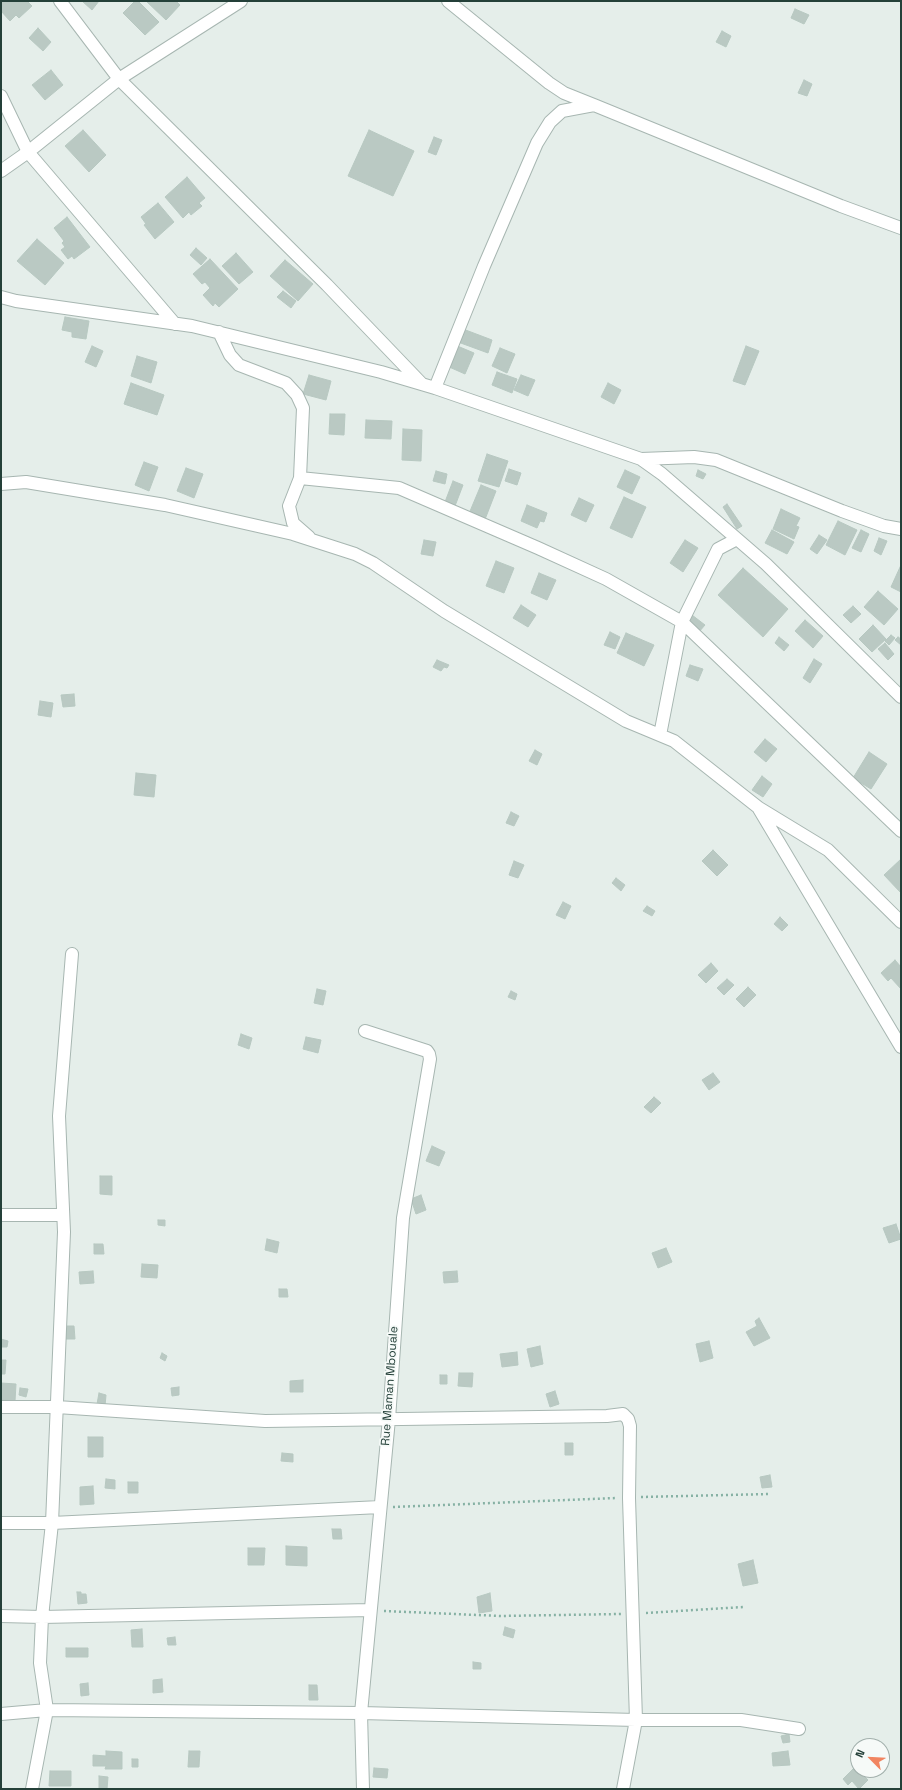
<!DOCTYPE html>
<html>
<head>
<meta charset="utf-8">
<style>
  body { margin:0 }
  #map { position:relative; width:902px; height:1790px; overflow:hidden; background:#e5eeea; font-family:"Space Grotesk",sans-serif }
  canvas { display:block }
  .frame { position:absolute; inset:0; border:2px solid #244039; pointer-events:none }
  .north { position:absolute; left:850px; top:1738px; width:40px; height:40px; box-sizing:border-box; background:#f6faf8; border:1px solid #a2b0ac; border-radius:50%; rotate:294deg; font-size:11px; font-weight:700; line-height:16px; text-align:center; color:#244039 }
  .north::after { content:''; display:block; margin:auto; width:14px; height:18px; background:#f18561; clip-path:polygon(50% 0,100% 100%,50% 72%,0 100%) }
</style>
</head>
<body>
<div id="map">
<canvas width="902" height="1790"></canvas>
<div class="frame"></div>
<div class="north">N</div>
</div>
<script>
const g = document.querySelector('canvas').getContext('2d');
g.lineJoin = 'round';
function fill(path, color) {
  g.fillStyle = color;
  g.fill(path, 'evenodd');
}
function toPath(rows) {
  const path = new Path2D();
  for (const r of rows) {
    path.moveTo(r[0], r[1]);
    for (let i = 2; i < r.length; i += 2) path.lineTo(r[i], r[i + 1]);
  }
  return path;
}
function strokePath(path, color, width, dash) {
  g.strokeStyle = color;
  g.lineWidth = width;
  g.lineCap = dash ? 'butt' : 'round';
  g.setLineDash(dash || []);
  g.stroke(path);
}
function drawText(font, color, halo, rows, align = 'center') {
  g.font = font + ' "Space Grotesk",sans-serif';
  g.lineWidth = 3.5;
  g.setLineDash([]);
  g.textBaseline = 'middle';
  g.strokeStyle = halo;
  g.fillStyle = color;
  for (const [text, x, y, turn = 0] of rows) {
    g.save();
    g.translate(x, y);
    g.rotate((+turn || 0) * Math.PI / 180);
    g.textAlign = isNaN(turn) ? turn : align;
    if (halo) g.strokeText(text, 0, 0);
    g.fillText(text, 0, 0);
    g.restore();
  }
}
const building = toPath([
  [1,1,27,1,32,6,19,18,16,15,10,21,1,11,1,1],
  [82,1,99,1,92,10,82,1],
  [135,1,138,1,159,22,145,35,123,13,135,1],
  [146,1,176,1,180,5,166,20,146,1],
  [795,9,809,15,804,24,791,18,795,9],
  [38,28,51,42,43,51,29,38,38,28],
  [722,31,731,36,726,47,716,42,722,31],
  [51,70,63,85,45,100,32,85,51,70],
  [804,80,812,84,807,96,798,93,804,80],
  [83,130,106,155,89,172,65,146,83,130],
  [369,130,414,151,393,196,348,176,369,130],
  [434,137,442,140,436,155,428,152,434,137],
  [187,177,205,198,199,203,202,206,191,215,189,212,183,218,165,197,187,177],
  [158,203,174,222,155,239,144,225,146,224,141,217,158,203],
  [67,217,90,247,74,259,72,256,68,259,61,250,65,247,62,243,64,241,54,228,67,217],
  [37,239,64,263,45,285,17,261,37,239],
  [196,248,207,258,201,265,190,255,196,248],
  [236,253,253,272,239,284,222,266,236,253],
  [210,259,238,289,219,307,215,303,213,306,203,295,210,288,205,282,202,284,193,274,210,259],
  [285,260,313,284,298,301,270,276,285,260],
  [283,291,296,301,291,308,277,297,283,291],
  [65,317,89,321,86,339,72,337,72,332,62,330,65,317],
  [463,329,492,340,488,353,458,342,463,329],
  [455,345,474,353,465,374,447,366,455,345],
  [92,346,103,351,96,367,85,362,92,346],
  [746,346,759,351,745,385,733,381,746,346],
  [500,348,515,354,507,373,492,366,500,348],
  [137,356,157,362,151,383,131,376,137,356],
  [497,372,517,379,512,393,492,385,497,372],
  [309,375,331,381,326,400,303,394,309,375],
  [521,375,535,380,528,396,514,390,521,375],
  [131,383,164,395,157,415,124,404,131,383],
  [608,383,621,390,614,404,601,397,608,383],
  [330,414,345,414,344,435,329,434,330,414],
  [366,420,392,421,391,439,365,438,366,420],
  [403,429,422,430,421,461,402,460,403,429],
  [487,454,508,461,499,487,478,481,487,454],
  [144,462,158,467,149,491,135,485,144,462],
  [186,468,203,474,194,498,177,491,186,468],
  [509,469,521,473,517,485,505,481,509,469],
  [625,470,640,477,632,494,617,487,625,470],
  [698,470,706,474,703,479,696,476,698,470],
  [436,471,447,474,445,484,433,481,436,471],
  [453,481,463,485,455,506,445,502,453,481],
  [481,485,496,491,484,522,468,516,481,485],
  [624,497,646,507,632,538,610,528,624,497],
  [579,498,594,505,586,522,571,515,579,498],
  [727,504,742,526,737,529,723,507,727,504],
  [527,505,547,513,544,522,540,521,537,528,521,521,527,505],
  [781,509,800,518,796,526,799,527,794,539,773,529,781,509],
  [838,521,857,530,845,555,826,545,838,521],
  [772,530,794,542,787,554,765,543,772,530],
  [861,530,869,534,861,552,852,548,861,530],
  [819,535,827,540,817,554,810,549,819,535],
  [879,538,887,541,881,555,874,551,879,538],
  [424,540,436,542,433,556,421,554,424,540],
  [685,540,698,548,683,572,670,563,685,540],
  [496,561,514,568,504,593,486,586,496,561],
  [901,565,901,592,891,587,901,565],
  [743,568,788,609,763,637,718,595,743,568],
  [539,573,556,580,547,600,531,593,539,573],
  [878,591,898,609,884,625,864,607,878,591],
  [521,605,536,615,528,627,513,618,521,605],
  [853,606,861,614,851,623,843,615,853,606],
  [692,615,705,625,698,633,686,624,692,615],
  [805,620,823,636,813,648,795,631,805,620],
  [873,625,886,639,872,652,859,639,873,625],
  [610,632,620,637,615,649,604,645,610,632],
  [626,633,654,645,644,666,617,653,626,633],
  [891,635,895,638,889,645,885,641,891,635],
  [779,637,789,645,784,651,775,643,779,637],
  [898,637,901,639,901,645,895,640,898,637],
  [885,643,894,654,888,660,878,649,885,643],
  [814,659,822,664,810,683,803,678,814,659],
  [437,660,449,665,447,668,444,667,441,671,433,667,437,660],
  [690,665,703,669,698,681,686,676,690,665],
  [74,694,75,706,63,707,61,695,74,694],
  [40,701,53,703,51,717,38,715,40,701],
  [765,739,777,749,766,762,754,752,765,739],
  [535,750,542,754,537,765,529,761,535,750],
  [869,752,887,764,871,789,853,778,869,752],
  [136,773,156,775,154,797,134,795,136,773],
  [762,776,772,784,763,797,752,790,762,776],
  [511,812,519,816,514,826,506,823,511,812],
  [713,850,728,865,717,876,702,861,713,850],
  [901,859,901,893,884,875,901,859],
  [514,861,524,865,518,878,509,875,514,861],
  [616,878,625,885,621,891,612,883,616,878],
  [563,902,571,906,565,919,556,915,563,902],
  [647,906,655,911,652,916,643,911,647,906],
  [780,917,788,925,782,931,774,924,780,917],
  [895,960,901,967,901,989,891,978,888,981,881,973,895,960],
  [711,963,718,971,706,983,698,975,711,963],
  [727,979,734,985,724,995,717,988,727,979],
  [748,987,756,995,744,1007,736,999,748,987],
  [317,989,326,991,323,1005,314,1003,317,989],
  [511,991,517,994,515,1000,508,997,511,991],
  [241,1034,252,1038,249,1049,238,1045,241,1034],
  [306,1037,321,1040,318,1053,303,1049,306,1037],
  [713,1073,720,1082,709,1090,702,1080,713,1073],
  [654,1097,661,1103,651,1113,644,1107,654,1097],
  [432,1146,445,1152,439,1166,426,1161,432,1146],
  [100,1176,112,1176,112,1195,100,1194,100,1176],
  [421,1195,426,1210,416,1214,411,1199,421,1195],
  [158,1220,165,1220,165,1226,158,1225,158,1220],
  [896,1224,901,1239,889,1243,883,1228,896,1224],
  [267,1239,279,1242,277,1253,265,1250,267,1239],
  [94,1244,103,1244,104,1254,94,1254,94,1244],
  [666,1248,672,1262,658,1268,652,1253,666,1248],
  [142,1264,158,1265,157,1278,141,1277,142,1264],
  [93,1271,94,1283,80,1284,79,1272,93,1271],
  [457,1271,458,1282,444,1283,443,1272,457,1271],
  [279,1289,287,1289,288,1297,279,1297,279,1289],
  [759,1318,770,1338,754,1346,746,1332,757,1326,755,1321,759,1318],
  [62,1326,74,1326,75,1339,62,1339,62,1326],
  [1,1339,8,1341,7,1347,1,1347,1,1339],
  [709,1341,713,1358,700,1362,696,1344,709,1341],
  [540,1346,543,1364,531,1367,527,1349,540,1346],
  [517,1352,518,1365,502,1367,500,1354,517,1352],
  [162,1353,167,1356,165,1361,160,1358,162,1353],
  [1,1360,6,1360,5,1374,1,1374,1,1360],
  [459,1373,473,1373,472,1387,458,1386,459,1373],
  [440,1375,447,1375,447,1384,440,1384,440,1375],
  [303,1380,303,1392,290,1392,290,1381,303,1380],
  [1,1383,16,1384,15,1401,1,1400,1,1383],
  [179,1387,179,1395,172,1396,171,1388,179,1387],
  [20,1388,28,1389,26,1397,19,1395,20,1388],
  [555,1391,559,1404,550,1407,546,1394,555,1391],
  [99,1393,106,1395,105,1406,97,1404,99,1393],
  [88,1437,103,1437,103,1457,88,1457,88,1437],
  [565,1443,573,1443,573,1455,565,1455,565,1443],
  [282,1453,293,1454,293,1462,281,1461,282,1453],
  [770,1475,772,1487,762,1488,760,1477,770,1475],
  [106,1479,115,1480,115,1489,105,1488,106,1479],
  [128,1482,138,1482,138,1493,128,1493,128,1482],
  [93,1486,94,1504,80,1505,80,1487,93,1486],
  [332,1529,341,1529,342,1539,333,1539,332,1529],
  [286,1546,307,1547,307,1566,286,1565,286,1546],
  [248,1548,265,1548,264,1565,248,1565,248,1548],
  [753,1560,758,1583,743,1586,738,1564,753,1560],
  [77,1592,81,1592,81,1594,86,1594,87,1603,78,1604,77,1592],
  [490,1593,492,1611,479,1613,477,1597,490,1593],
  [505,1627,515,1630,513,1638,503,1635,505,1627],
  [142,1629,143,1647,132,1647,131,1630,142,1629],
  [175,1637,176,1645,168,1645,167,1638,175,1637],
  [66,1648,88,1648,88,1657,66,1657,66,1648],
  [473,1662,481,1663,481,1669,473,1669,473,1662],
  [162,1679,163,1692,153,1693,153,1680,162,1679],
  [88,1683,89,1695,81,1696,80,1684,88,1683],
  [309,1685,317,1685,318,1700,309,1700,309,1685],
  [789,1734,790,1742,783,1743,781,1736,789,1734],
  [106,1751,122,1752,122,1769,105,1769,106,1766,93,1766,93,1755,106,1756,106,1751],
  [189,1751,200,1751,199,1767,188,1767,189,1751],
  [788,1751,790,1765,773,1766,772,1753,788,1751],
  [132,1759,138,1759,138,1767,132,1767,132,1759],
  [855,1767,868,1780,859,1789,852,1781,848,1785,843,1779,855,1767],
  [374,1768,388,1769,387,1778,373,1777,374,1768],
  [50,1771,71,1771,71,1786,49,1786,50,1771],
  [99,1776,108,1777,107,1789,99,1789,99,1776]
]);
fill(building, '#bac9c3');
strokePath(building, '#b7c8c1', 1);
const minor = toPath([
  [60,1,119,79,327,285,421,383],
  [448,1,549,83,564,93,594,105],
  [1,96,28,152,175,324],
  [1,171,28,152,119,79,241,1],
  [1,297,16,301,192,326,381,372,435,388,641,459,694,457,716,460,842,511,884,526,901,529],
  [219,332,230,355,239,365,286,383,297,395,303,408,300,478,289,506,293,523,309,537],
  [435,388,484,266,537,143,550,122,562,111,594,105,841,206,901,228],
  [641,459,662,474,766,564,901,697],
  [300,478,399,488,538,548,606,579,682,622,901,831],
  [1,484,26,482,165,505,293,534,355,554,373,563,444,611,626,721,674,741,759,808,828,850,901,922],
  [660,735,682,622,718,549,737,539],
  [759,809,901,1047],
  [1,1215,62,1215],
  [1,1407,57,1407,265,1421,607,1416,623,1414,628,1419,630,1426,629,1498,636,1720,623,1789],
  [1,1523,52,1523,380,1507],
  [1,1616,42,1617,370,1610],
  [1,1714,47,1710,361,1713,636,1720,741,1720,799,1729],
  [32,1789,47,1710,40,1663,42,1617,52,1523,64,1232,59,1116,72,954],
  [363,1789,361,1713,389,1419,403,1218,430,1059,429,1054,427,1051,365,1031]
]);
strokePath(minor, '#a7b6b1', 14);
strokePath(toPath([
  [641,1497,769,1494],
  [393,1507,616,1498],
  [384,1611,501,1616,621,1614],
  [646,1613,743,1607]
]), '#86b1a4', 2.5, [2, 3]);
strokePath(minor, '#fff', 12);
drawText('12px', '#244039', '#f6faf8', [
  ["Rue Maman Mbouale",390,1386,-86]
]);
</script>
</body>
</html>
